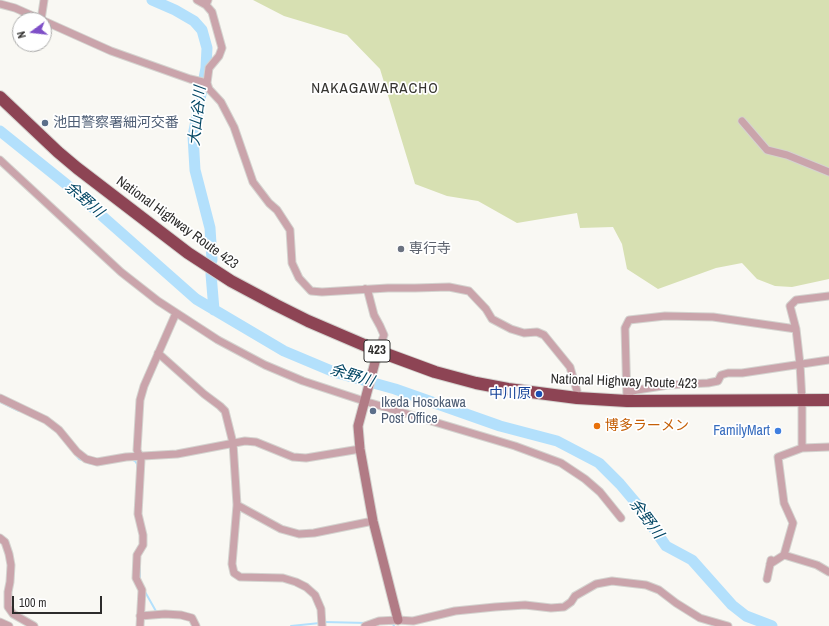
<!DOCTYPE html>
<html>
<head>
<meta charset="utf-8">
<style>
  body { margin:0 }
  #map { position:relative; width:829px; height:626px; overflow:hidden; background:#f9f8f3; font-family:"Archivo Narrow",sans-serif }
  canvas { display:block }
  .north { position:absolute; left:12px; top:12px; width:40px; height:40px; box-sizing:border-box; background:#fff; border:1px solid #ababaa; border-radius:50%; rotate:255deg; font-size:11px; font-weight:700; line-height:16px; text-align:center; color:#2d2c2b }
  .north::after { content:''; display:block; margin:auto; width:14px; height:18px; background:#7e4fc7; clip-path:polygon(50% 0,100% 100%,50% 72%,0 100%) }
  .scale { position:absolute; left:12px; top:596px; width:90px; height:18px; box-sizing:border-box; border:2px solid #2d2c2b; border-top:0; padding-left:5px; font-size:12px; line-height:14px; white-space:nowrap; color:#2d2c2b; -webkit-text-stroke:3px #fff; paint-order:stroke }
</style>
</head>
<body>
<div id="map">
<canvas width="829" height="626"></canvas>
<div class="north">N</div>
<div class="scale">100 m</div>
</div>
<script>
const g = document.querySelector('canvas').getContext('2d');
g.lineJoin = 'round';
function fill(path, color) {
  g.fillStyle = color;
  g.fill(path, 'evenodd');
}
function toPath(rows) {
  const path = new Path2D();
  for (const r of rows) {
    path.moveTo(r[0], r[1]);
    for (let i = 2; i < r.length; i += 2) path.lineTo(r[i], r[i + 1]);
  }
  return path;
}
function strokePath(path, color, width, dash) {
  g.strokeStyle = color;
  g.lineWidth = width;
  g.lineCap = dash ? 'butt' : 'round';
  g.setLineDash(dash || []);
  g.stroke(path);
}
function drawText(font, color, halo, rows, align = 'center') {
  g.font = font + ' "Archivo Narrow","Noto Sans JP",sans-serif';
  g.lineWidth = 3.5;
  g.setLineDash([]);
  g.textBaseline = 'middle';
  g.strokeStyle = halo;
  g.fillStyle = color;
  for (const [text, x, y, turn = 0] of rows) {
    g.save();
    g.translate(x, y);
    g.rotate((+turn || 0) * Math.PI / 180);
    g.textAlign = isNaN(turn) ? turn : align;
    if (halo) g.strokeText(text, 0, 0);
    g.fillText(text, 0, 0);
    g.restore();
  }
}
fill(toPath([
  [253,0,829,0,829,279,792,287,775,286,757,279,742,263,716,268,658,289,627,269,622,244,613,227,580,228,577,213,517,223,478,201,447,196,415,184,380,69,347,35,284,16]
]), '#d7e0b2');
strokePath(toPath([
  [0,402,19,411],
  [75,454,79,459,82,460],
  [131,459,135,461,137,464,137,476],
  [88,463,98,465,103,464],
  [140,579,140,567],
  [144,590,157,613],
  [324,622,367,623],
  [386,624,393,624,394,626],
  [291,626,320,623]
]), '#b3e0fc', 2);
strokePath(toPath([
  [152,0,175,10,194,21,202,30,207,48,206,68,193,136,195,170,210,228,212,260],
  [0,131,66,184,196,299,284,351,334,372,395,389,500,426,557,441,599,463,620,484,636,503,666,546,692,560,732,605,746,616,772,626],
  [211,274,214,310]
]), '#b3e0fc', 11);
const street = toPath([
  [197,0,206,5],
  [208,0,206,5,212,12,222,48,219,56,209,68,207,83,209,89,221,102,234,127,253,182,269,203,277,210,290,230,292,263,299,278,311,291,322,292,388,288,415,288,449,287,469,291,486,309,492,319,511,329,524,333,537,332,544,335,570,367,577,391,577,398],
  [0,4,15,8,42,20],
  [41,20,44,0],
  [44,21,111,51,190,79,207,83],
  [742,121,767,150,787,155,829,172],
  [0,160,121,272,158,301,218,340,265,365,303,381,364,401,515,446,561,463,585,479,600,492,621,518],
  [365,289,368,292,374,315,380,326,384,335,378,351],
  [158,353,204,394,220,406,225,411,233,443,237,505,232,564,234,573,240,577,283,578,296,582,306,587,315,595,321,609,322,626],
  [627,393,637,390,668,385,708,383,718,381,721,375,728,373,742,373,829,360],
  [0,398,46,420,59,430,77,452,86,459,97,462,126,457,177,454,245,441,256,442,293,457,306,458,360,449],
  [627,401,625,328,629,320,665,316,713,317,796,329],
  [802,448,802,401,800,364,796,329,790,306,796,300,829,296],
  [237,505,281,529,299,534,314,533,373,521],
  [0,538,5,542,9,554,11,565,10,582,8,592,8,607,13,614,34,626],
  [784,555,817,565,829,572],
  [770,564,784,555,793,523,784,503,778,457,802,448,829,447],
  [767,579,771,560],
  [140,616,165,614,181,615,192,618,196,626],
  [0,622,9,626],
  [140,626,142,590,136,578,137,555,143,545,143,535,138,514,141,460,137,450,140,400,144,386,176,313],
  [365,626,379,621,398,620,413,621,455,611,495,607,525,605,551,608,564,607,571,602,575,596,596,584,612,581,646,585,659,590,676,603,700,618,728,626]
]);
const secondary = toPath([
  [378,351,358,426,360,449,373,521,398,620]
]);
const highway = toPath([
  [0,97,58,152,77,168,188,253,231,281,276,305,308,321,378,351,435,372,476,383,508,389,577,398,627,401,829,400]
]);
strokePath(street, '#d4d3cf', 9);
strokePath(secondary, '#d4d3cf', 11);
strokePath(highway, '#d4d3cf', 14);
strokePath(street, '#caa4ab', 7);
strokePath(secondary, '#b17b85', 9);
strokePath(highway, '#8d4454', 12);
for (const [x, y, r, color] of [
  [45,123,4,"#5c6f8a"],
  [401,249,4,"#6b7280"],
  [539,394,4,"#1a4fb4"],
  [373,411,4,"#5c6f8a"],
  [597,426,4,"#e8710a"],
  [778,431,4,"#3f7fe0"]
]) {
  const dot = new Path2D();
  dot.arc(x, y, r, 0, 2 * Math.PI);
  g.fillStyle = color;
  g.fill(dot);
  strokePath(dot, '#fff', 1.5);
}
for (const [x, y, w] of [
  [377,351,26]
]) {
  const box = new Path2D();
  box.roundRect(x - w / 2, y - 11, w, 22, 3);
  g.fillStyle = '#fff';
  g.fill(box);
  strokePath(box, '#2d2c2b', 1);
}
drawText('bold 13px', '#2d2c2b', null, [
  ["423",377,351]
]);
drawText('14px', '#4e5e75', '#fff', [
  ["池田警察署細河交番",53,123],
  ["Ikeda Hosokawa",381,403],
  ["Post Office",381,419]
], 'left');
drawText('14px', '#2d2c2b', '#fff', [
  ["National Highway Route 423",177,223,36],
  ["National Highway Route 423",624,382,2]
]);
drawText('14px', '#5b616d', '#fff', [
  ["専行寺",409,249]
], 'left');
drawText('14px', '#164399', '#fff', [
  ["中川原",531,394]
], 'right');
drawText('14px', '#c56008', '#fff', [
  ["博多ラーメン",605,426]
], 'left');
drawText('14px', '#366cbe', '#fff', [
  ["FamilyMart",770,431]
], 'right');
g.letterSpacing = '1px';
drawText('15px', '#353430', '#fff', [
  ["NAKAGAWARACHO",375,89]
]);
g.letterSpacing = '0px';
drawText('italic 15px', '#014563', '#fff', [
  ["大山谷川",198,116,-84],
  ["余野川",84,200,41],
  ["余野川",352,376,17],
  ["余野川",646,519,53]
]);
</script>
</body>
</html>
